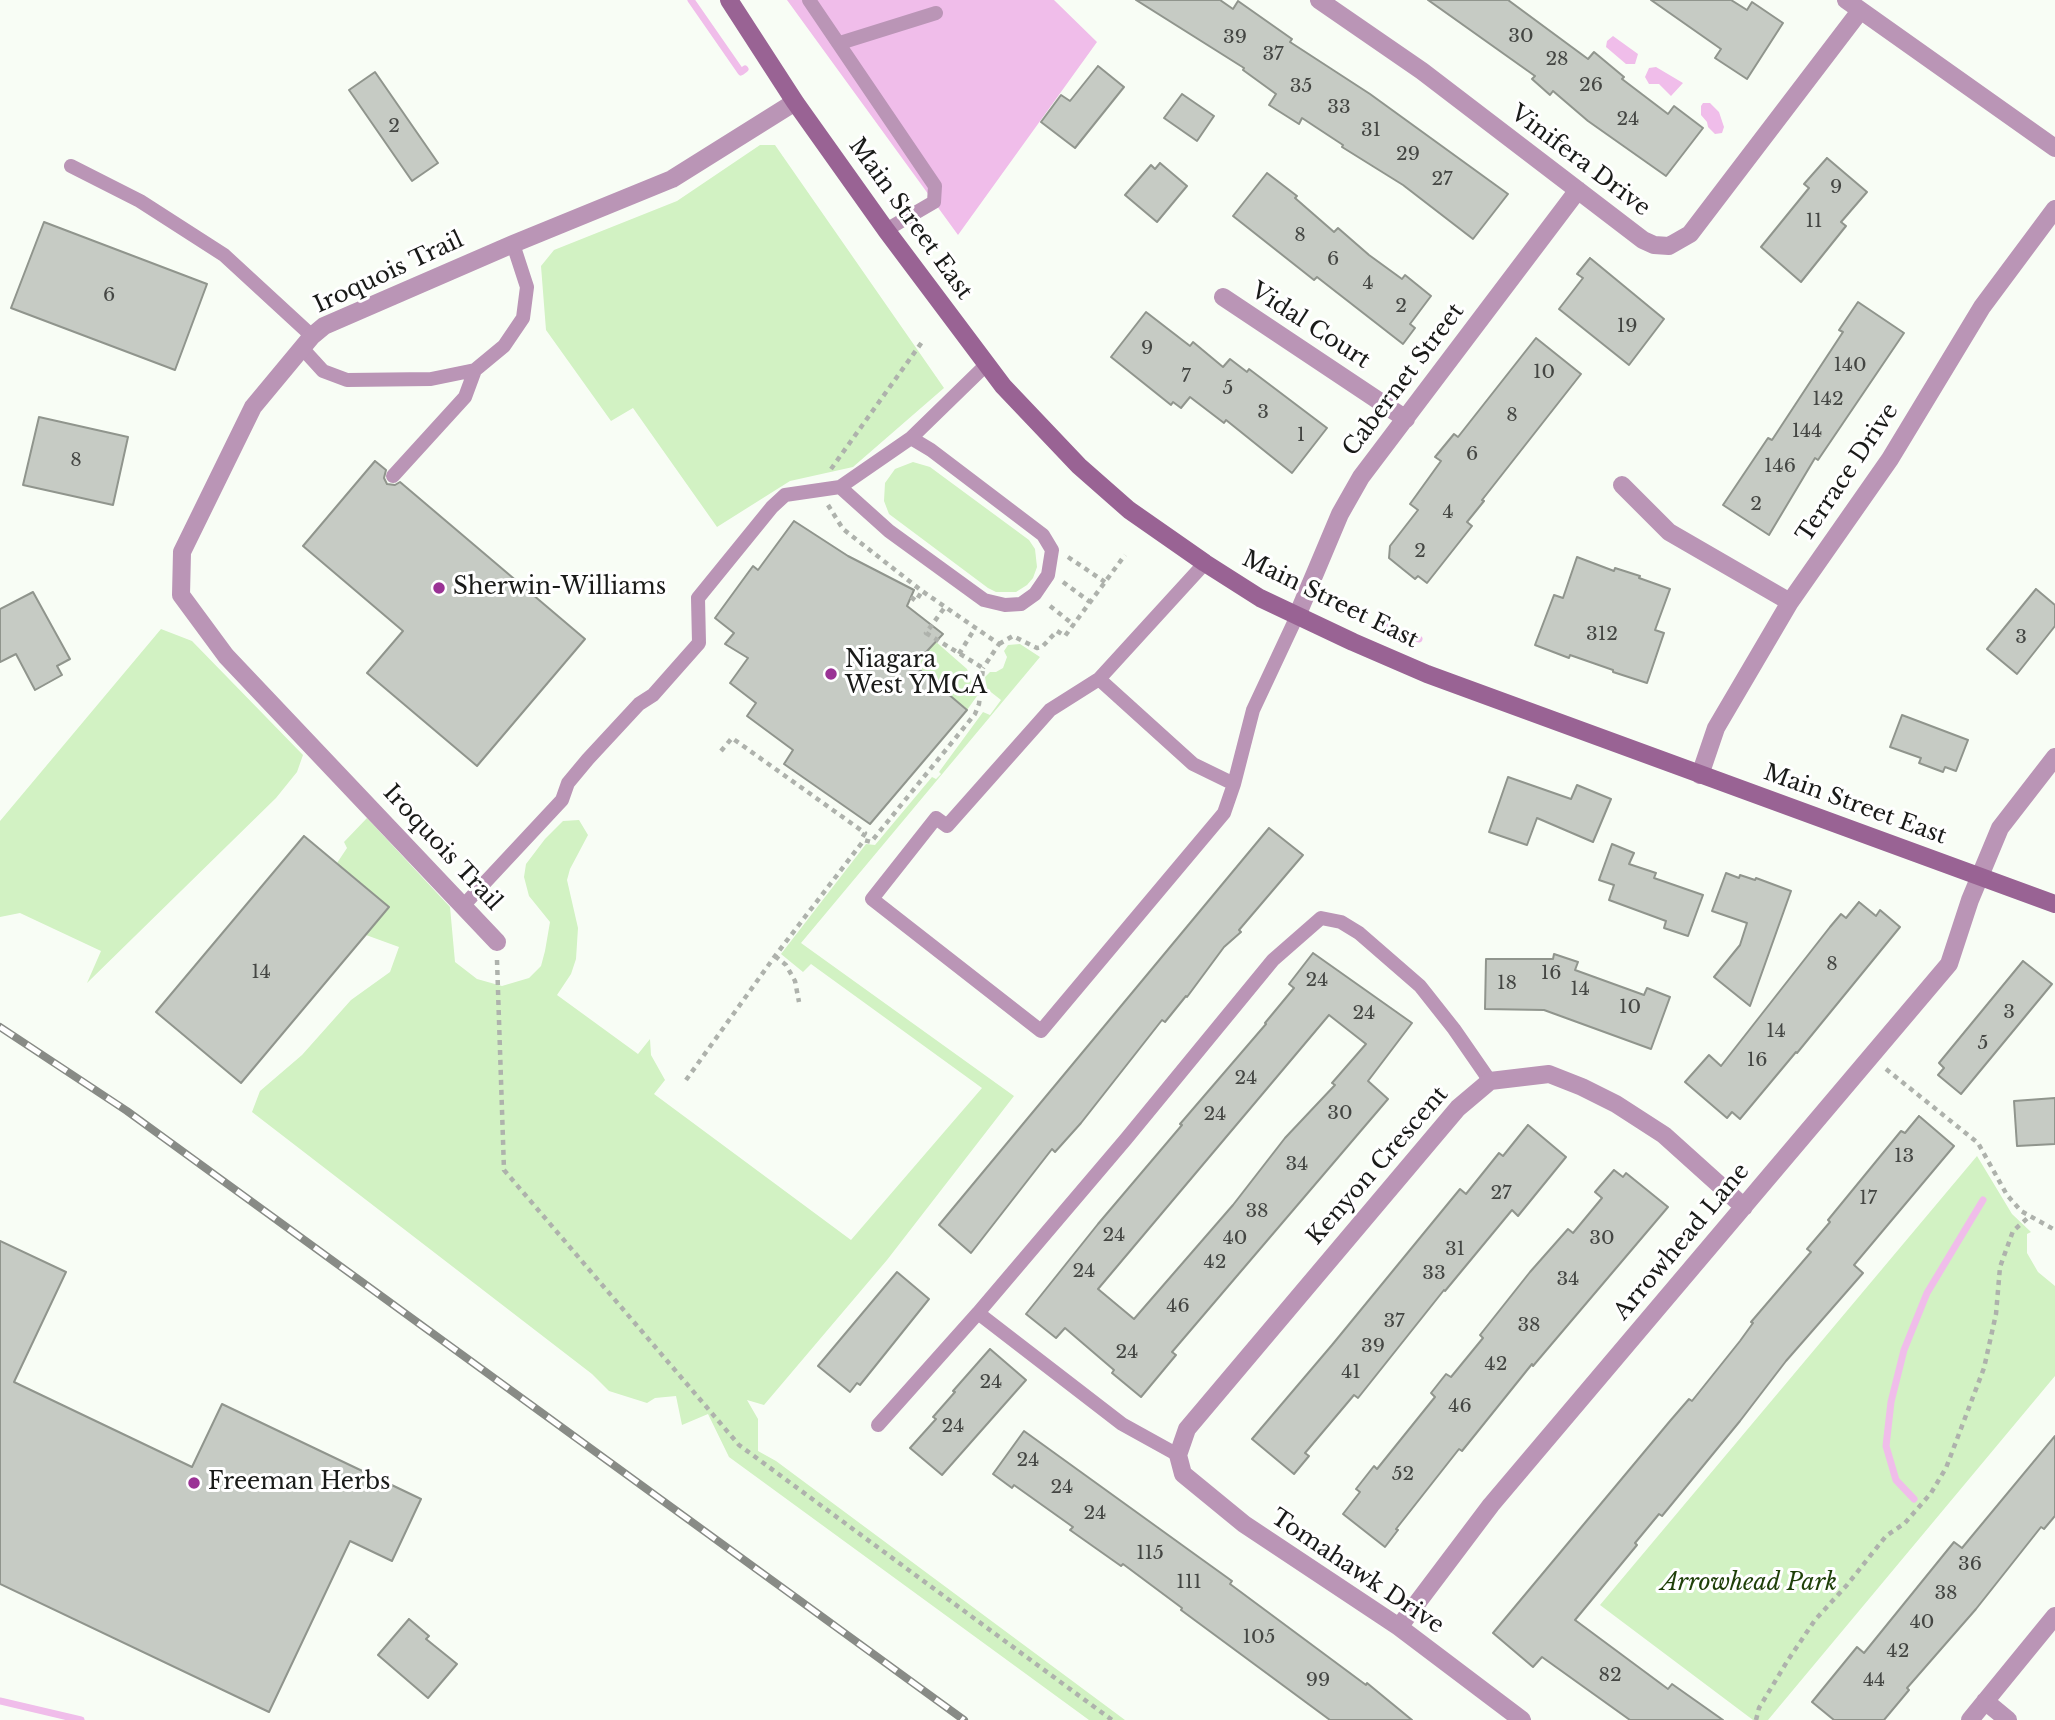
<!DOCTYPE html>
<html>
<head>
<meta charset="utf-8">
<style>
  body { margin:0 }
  canvas { display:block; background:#f8fdf5 }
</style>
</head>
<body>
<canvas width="2055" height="1720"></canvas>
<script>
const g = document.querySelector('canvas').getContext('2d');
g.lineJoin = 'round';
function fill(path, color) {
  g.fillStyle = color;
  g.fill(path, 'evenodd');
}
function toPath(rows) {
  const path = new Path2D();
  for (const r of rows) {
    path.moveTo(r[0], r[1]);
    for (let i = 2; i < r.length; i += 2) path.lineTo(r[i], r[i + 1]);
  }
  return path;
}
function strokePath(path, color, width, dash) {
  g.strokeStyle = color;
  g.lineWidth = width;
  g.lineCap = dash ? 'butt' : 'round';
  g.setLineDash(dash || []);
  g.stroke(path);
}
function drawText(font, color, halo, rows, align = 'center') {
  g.font = font + ' "Libre Baskerville",serif';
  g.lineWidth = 6;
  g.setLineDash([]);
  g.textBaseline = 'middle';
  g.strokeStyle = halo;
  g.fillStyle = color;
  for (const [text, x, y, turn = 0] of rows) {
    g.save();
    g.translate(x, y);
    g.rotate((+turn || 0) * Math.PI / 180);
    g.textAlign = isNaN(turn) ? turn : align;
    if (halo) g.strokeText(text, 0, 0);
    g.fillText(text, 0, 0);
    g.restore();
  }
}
fill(toPath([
  [760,145,775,145,944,388,853,467,790,481,717,527,633,408,611,421,546,330,541,266,554,250,677,201],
  [913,462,930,467,1029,540,1035,549,1037,567,1033,578,1027,585,1016,592,996,592,988,588,889,514,884,501,885,483,895,469],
  [161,629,192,641,303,755,297,772,276,798,87,983,101,951,20,913,0,917,0,821],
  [935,641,967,669,977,696,967,710,914,665],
  [1020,644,1040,657,801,943,1014,1096,887,1260,764,1405,747,1400,758,1419,758,1451,776,1461,1125,1720,1089,1720,729,1457,708,1414,682,1425,676,1396,655,1398,647,1403,609,1391,592,1374,252,1112,260,1091,302,1055,351,1000,390,972,399,947,366,935,389,907,337,863,347,848,344,842,367,818,450,907,455,962,477,979,502,986,529,978,541,966,545,951,550,922,529,896,524,877,526,864,545,839,563,821,579,820,588,835,570,869,567,880,578,928,576,959,571,974,557,995,638,1054,650,1039,651,1055,665,1080,654,1094,851,1240,982,1088,811,964,803,972,781,954,866,844,875,845,932,777,936,779,941,774,939,772,983,712,990,715,1001,700,987,689,985,677,990,672,996,672,1003,668,1007,657,1004,651,1008,645],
  [1977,1156,2012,1214,2031,1232,2027,1234,2027,1253,2038,1272,2055,1286,2055,1376,1768,1720,1753,1720,1600,1605]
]), '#d2f2c3');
fill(toPath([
  [787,0,1054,0,1097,42,958,235],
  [1613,36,1638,54,1635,64,1626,64,1606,47,1607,41],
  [1656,67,1683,83,1671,96,1659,84,1649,84,1645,77,1649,68],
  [1703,103,1710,103,1719,112,1724,127,1722,133,1715,134,1708,127,1707,122,1701,115,1701,106]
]), '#f0bdea');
strokePath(toPath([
  [691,0,741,72,745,69],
  [1375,626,1377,623,1419,639],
  [1914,1499,1896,1480,1886,1446,1891,1402,1904,1350,1927,1293,1983,1200],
  [0,1701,81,1720]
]), '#f0bdea', 7);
const building = toPath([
  [1136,0,1220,0,1233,9,1238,1,1292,39,1290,42,1370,94,1508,194,1473,239,1403,185,1342,147,1343,145,1302,118,1299,124,1269,105,1276,94,1243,70,1244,68,1136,0],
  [1428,0,1508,0,1588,59,1594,52,1624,77,1622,79,1668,114,1674,106,1703,128,1666,176,1588,121,1553,91,1550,95,1532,79,1535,76,1428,0],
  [1651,0,1731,0,1747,10,1752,2,1783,23,1747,79,1715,58,1721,49,1651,0],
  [1098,66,1124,87,1075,148,1041,122,1061,95,1070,101,1098,66],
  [375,72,438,163,412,181,349,90,375,72],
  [1182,94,1214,116,1197,141,1164,118,1182,94],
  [1827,158,1867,192,1841,222,1846,226,1801,282,1761,247,1809,188,1804,184,1827,158],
  [1160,163,1187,186,1157,222,1125,195,1151,165,1155,169,1160,163],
  [1267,173,1297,196,1295,198,1334,232,1338,228,1369,255,1402,279,1405,275,1431,296,1410,324,1415,328,1403,344,1317,277,1314,280,1233,216,1267,173],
  [44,222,207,284,175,370,11,308,44,222],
  [1590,258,1664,319,1629,365,1559,309,1583,278,1577,274,1590,258],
  [1858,302,1904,333,1818,460,1815,458,1769,535,1723,505,1768,438,1772,440,1843,332,1839,330,1858,302],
  [1146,312,1190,346,1193,342,1223,367,1230,359,1247,372,1249,369,1327,428,1292,473,1226,420,1224,423,1190,397,1181,408,1173,402,1171,405,1111,357,1146,312],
  [1536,338,1581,374,1482,500,1484,501,1467,522,1472,526,1427,583,1418,576,1415,579,1389,558,1390,546,1418,510,1410,504,1441,461,1435,457,1454,434,1458,437,1536,338],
  [39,417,128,437,113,505,23,485,39,417],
  [375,461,386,470,384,478,387,484,395,485,400,482,585,639,477,766,367,673,403,631,303,546,375,461],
  [794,521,848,556,914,590,907,606,943,634,914,665,967,710,870,824,784,764,793,750,747,716,756,703,730,683,748,658,725,644,734,633,715,618,753,566,758,570,794,521],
  [1577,557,1614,571,1615,568,1640,576,1639,578,1670,589,1655,630,1664,633,1647,683,1613,672,1613,670,1570,655,1569,658,1535,645,1554,595,1563,598,1577,557],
  [2036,589,2055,605,2055,626,2017,674,1987,649,2036,589],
  [33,592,70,659,57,666,62,675,35,690,16,654,0,662,0,609,33,592],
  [1902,715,1968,740,1956,771,1945,767,1943,772,1919,763,1921,758,1890,747,1902,715],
  [1508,777,1571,799,1577,785,1611,799,1593,842,1537,818,1527,845,1489,832,1508,777],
  [1269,828,1303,855,1239,930,1241,932,1224,947,1187,997,1186,996,1165,1022,1162,1020,1081,1123,1055,1152,1052,1149,971,1253,939,1225,1269,828],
  [304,836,389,907,241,1083,156,1012,304,836],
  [1612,844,1634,853,1629,864,1656,873,1654,878,1703,895,1688,936,1664,928,1666,921,1609,900,1614,885,1599,880,1612,844],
  [1726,873,1739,878,1740,875,1755,880,1756,878,1791,891,1750,1006,1714,977,1740,945,1747,923,1712,911,1726,873],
  [1859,902,1876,916,1880,910,1900,927,1797,1053,1796,1052,1740,1119,1732,1112,1727,1118,1685,1082,1709,1055,1721,1066,1830,927,1841,914,1846,918,1859,902],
  [1313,953,1412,1023,1368,1081,1388,1099,1172,1352,1176,1355,1141,1397,1112,1373,1114,1370,1065,1328,1056,1338,1026,1314,1098,1224,1182,1125,1180,1124,1266,1024,1265,1023,1294,988,1289,984,1313,953],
  [1329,1015,1366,1044,1332,1083,1335,1085,1285,1138,1233,1205,1134,1319,1098,1289,1329,1015],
  [1554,954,1578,962,1575,970,1644,995,1647,988,1670,997,1651,1049,1544,1010,1485,1009,1486,959,1553,959,1554,954],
  [2023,961,2052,984,1961,1094,1938,1075,1944,1068,1939,1063,2023,961],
  [2055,1098,2055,1144,2017,1146,2014,1101,2055,1098],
  [1919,1116,1954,1146,1854,1265,1863,1273,1786,1361,1740,1421,1662,1516,1659,1514,1635,1543,1637,1545,1575,1620,1668,1689,1672,1684,1723,1720,1630,1720,1542,1657,1533,1667,1493,1633,1670,1421,1689,1399,1692,1401,1740,1341,1753,1323,1751,1322,1811,1252,1807,1249,1830,1222,1828,1220,1901,1131,1905,1133,1919,1116],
  [1528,1125,1566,1157,1518,1216,1512,1210,1445,1291,1444,1290,1358,1398,1354,1395,1305,1453,1309,1456,1294,1474,1252,1439,1332,1345,1460,1189,1466,1194,1499,1153,1503,1156,1528,1125],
  [1614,1170,1623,1177,1626,1173,1668,1207,1533,1366,1532,1364,1462,1451,1459,1449,1396,1529,1398,1530,1385,1547,1343,1514,1360,1492,1356,1489,1374,1466,1377,1469,1435,1397,1431,1393,1446,1374,1451,1377,1483,1338,1480,1335,1530,1272,1568,1229,1573,1233,1602,1198,1595,1192,1614,1170],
  [0,1241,66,1272,14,1382,192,1467,222,1404,421,1499,392,1561,350,1541,269,1712,0,1584,0,1241],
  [897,1272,929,1299,860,1385,857,1383,850,1392,818,1366,897,1272],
  [990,1349,1026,1380,942,1475,910,1448,936,1419,933,1417,955,1392,953,1391,990,1349],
  [1024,1431,1200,1558,1232,1581,1230,1584,1366,1685,1367,1683,1412,1720,1330,1720,1181,1610,1182,1608,1123,1564,1121,1566,1070,1530,1073,1527,1014,1485,1012,1488,993,1474,1024,1431],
  [2055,1436,2055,1516,2044,1529,2041,1527,1976,1609,1907,1688,1909,1690,1884,1720,1834,1720,1812,1702,1857,1647,1864,1653,1954,1542,1962,1548,2055,1436],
  [409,1619,429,1636,426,1639,457,1664,428,1698,378,1655,409,1619]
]);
fill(building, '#c6cbc4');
strokePath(building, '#90958d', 2);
strokePath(toPath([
  [831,469,922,342],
  [828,505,843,529,922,591,999,644,983,668],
  [1068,557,1105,582],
  [1063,582,1090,602],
  [911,597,916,601,922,591],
  [1050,606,1074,625],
  [999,644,1013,636,1037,648,1042,647,1057,631,1065,636,1125,555],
  [959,654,975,628],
  [721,751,732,738,865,833,862,838,864,840],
  [775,956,786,965,795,981,799,1002],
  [497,960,504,1170,739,1445,1112,1720],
  [1886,1069,1978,1143,2007,1195,2021,1211,2055,1230],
  [686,1080,775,956,864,840,871,842,975,714,979,704,983,668,926,633,945,607],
  [1756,1720,1759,1708,1788,1660,1815,1620,1847,1585,1886,1536,1905,1523,1931,1493,1946,1468,1984,1368,1996,1314,2000,1267,2013,1231,2030,1216]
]), '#aeb2ac', 4.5, [5, 5]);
strokePath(toPath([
  [809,0,935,186,934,202,886,230],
  [840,43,936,13],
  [71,166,140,201,224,255,312,336],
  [302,348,323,371,347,380,431,379,475,370,504,346,523,318,527,287,513,244],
  [393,476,465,397,475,370],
  [840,487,889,531,984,600,1005,605,1021,604,1035,594,1048,575,1052,550,1043,535,931,450,911,438],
  [1205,563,1099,679,1193,764,1234,784,1253,710,1297,616],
  [1099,679,1050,710,947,826,936,818,872,899,1041,1031,1224,813,1234,784],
  [463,906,562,800,568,783,588,759,639,704,653,695,699,643,698,598,772,507,785,495,840,487,911,438,987,364],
  [978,1313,1122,1424,1178,1455],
  [878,1425,978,1313,1126,1139,1273,960,1321,918,1341,922,1359,933,1420,986,1454,1029,1490,1081]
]), '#ba95b6', 14);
strokePath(toPath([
  [1319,0,1422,71,1643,240,1654,245,1669,246,1690,234,1860,11],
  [1846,0,2055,148],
  [1223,297,1406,419],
  [1622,485,1669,532,1790,602],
  [1297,616,1340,514,1361,477,1578,190],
  [1700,775,1716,728,1790,602,1890,459,1982,307,2055,209],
  [497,942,226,656,181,595,182,552,253,407,312,336,324,326,513,244,672,179,795,102],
  [1399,1627,1491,1505,1949,964,1970,900,2000,828,2055,757],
  [1985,1701,2008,1720],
  [1522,1720,1399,1627,1244,1524,1183,1474,1178,1455,1187,1429,1458,1108,1490,1081,1549,1074,1582,1087,1616,1104,1664,1135,1744,1207],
  [1970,1720,2055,1616]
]), '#ba95b6', 18);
strokePath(toPath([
  [729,0,795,102,886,230,1003,386,1079,466,1129,510,1205,563,1260,598,1353,642,1427,674,2055,904]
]), '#996394', 18);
const rail = toPath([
  [0,1027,127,1111,964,1720]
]);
strokePath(rail, '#888b86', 8);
strokePath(rail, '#fff', 5, [16]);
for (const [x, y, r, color] of [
  [439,588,7,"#9a3295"],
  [831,674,7,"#9a3295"],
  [194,1483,7,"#9a3295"]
]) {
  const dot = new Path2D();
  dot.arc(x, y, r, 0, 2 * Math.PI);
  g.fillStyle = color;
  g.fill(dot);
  strokePath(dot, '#fff', 2.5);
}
drawText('19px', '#444643', null, [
  ["30",1521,37],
  ["39",1235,38],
  ["37",1273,55],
  ["28",1557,60],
  ["26",1591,86],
  ["35",1301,87],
  ["33",1339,108],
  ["24",1628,120],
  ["2",394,127],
  ["31",1371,131],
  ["29",1408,155],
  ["27",1442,180],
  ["9",1836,188],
  ["11",1814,222],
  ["8",1300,236],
  ["6",1333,260],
  ["4",1368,284],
  ["6",109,296],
  ["2",1401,307],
  ["19",1627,327],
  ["9",1147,349],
  ["140",1850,366],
  ["10",1544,373],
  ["7",1186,377],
  ["5",1228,389],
  ["142",1828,400],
  ["3",1263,413],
  ["8",1512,416],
  ["144",1807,432],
  ["1",1301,436],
  ["6",1472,455],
  ["8",76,461],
  ["146",1780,467],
  ["2",1756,505],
  ["4",1448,513],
  ["2",1420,552],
  ["312",1602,635],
  ["3",2021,638],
  ["8",1832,965],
  ["14",261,973],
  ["16",1551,974],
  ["24",1317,981],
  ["18",1507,984],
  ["14",1580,990],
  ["10",1630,1008],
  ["3",2009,1013],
  ["24",1364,1014],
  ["14",1776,1032],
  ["5",1983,1044],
  ["16",1757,1061],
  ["24",1246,1079],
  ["30",1340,1114],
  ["24",1215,1115],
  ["13",1904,1157],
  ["34",1297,1165],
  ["27",1501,1194],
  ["17",1868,1199],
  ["38",1257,1212],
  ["24",1114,1236],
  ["40",1235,1239],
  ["30",1602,1239],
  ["31",1455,1250],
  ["42",1215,1263],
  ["24",1084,1272],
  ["33",1434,1274],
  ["34",1568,1280],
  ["46",1178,1307],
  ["37",1394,1322],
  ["38",1529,1326],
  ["39",1373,1347],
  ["24",1127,1353],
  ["42",1496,1365],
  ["41",1351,1373],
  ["24",991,1383],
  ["46",1460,1407],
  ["24",953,1427],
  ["24",1028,1461],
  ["52",1403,1475],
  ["24",1062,1488],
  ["24",1095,1514],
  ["115",1150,1554],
  ["36",1970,1565],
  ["111",1189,1583],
  ["38",1946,1594],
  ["40",1922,1623],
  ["105",1259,1638],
  ["42",1898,1652],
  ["82",1610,1676],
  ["99",1318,1681],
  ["44",1874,1681]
]);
drawText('23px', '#191a18', '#fff', [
  ["Vinifera Drive",1580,161,37],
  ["Main Street East",910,219,54],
  ["Iroquois Trail",389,273,-25],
  ["Vidal Court",1310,326,33],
  ["Cabernet Street",1404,380,-53],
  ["Terrace Drive",1848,473,-56],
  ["Main Street East",1330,600,26],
  ["Main Street East",1855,805,20],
  ["Iroquois Trail",442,848,47],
  ["Kenyon Crescent",1378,1166,-49],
  ["Arrowhead Lane",1682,1242,-50],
  ["Tomahawk Drive",1357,1572,34]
]);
drawText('23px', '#191a18', '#fff', [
  ["Sherwin-Williams",453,588],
  ["Niagara",845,661],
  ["West YMCA",845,687],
  ["Freeman Herbs",208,1483]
], 'left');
drawText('italic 23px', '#1e3f08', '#fff', [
  ["Arrowhead Park",1749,1584]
]);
</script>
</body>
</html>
